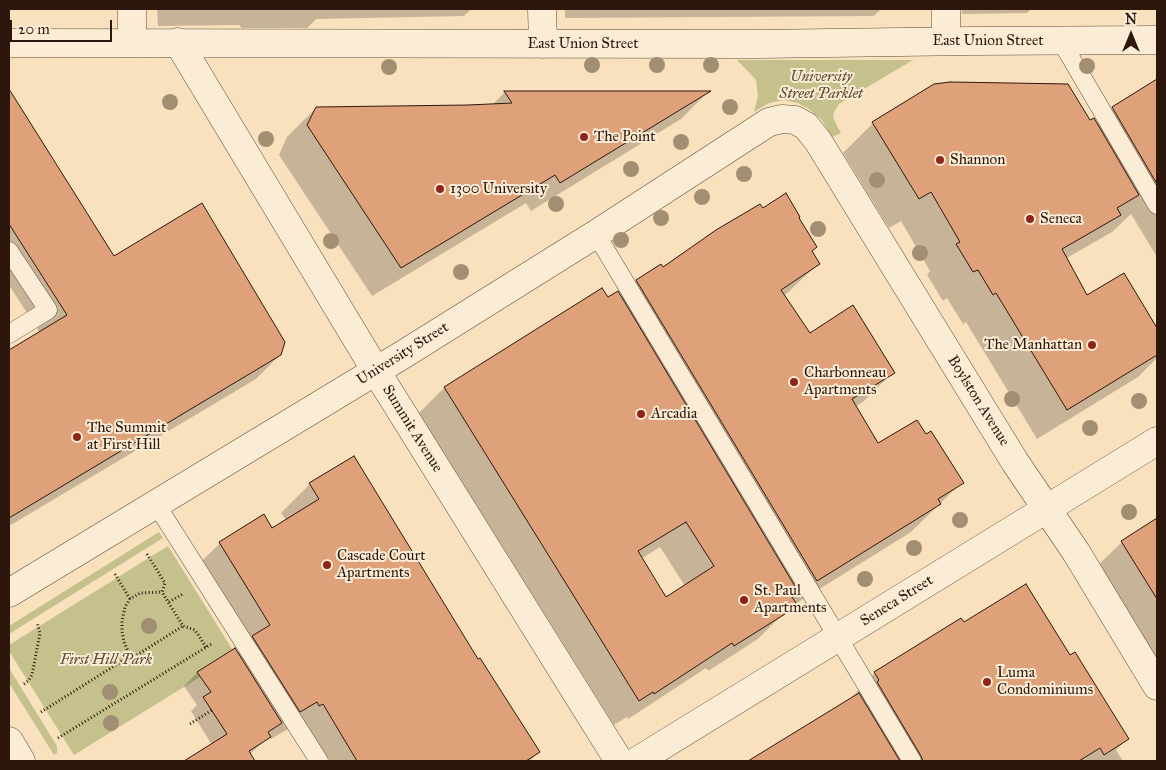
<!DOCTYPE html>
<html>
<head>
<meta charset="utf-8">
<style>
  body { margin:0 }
  #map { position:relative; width:1166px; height:770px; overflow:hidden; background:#f9e1be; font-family:"IM FELL Great Primer",serif }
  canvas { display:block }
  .frame { position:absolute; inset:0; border:10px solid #2d170c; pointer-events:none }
  .north { position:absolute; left:1106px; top:10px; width:50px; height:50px; -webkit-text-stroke:4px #fbecd5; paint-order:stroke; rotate:0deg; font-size:14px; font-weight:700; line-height:20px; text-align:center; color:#2d170c }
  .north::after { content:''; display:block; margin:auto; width:18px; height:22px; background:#2d170c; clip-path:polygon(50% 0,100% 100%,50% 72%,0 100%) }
  .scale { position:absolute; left:10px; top:20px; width:102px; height:22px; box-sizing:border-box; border:2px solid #2d170c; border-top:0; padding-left:6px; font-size:15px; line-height:18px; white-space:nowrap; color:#2d170c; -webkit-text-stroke:4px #fbecd5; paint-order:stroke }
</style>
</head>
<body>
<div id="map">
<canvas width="1166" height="770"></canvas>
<div class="frame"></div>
<div class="north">N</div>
<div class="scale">20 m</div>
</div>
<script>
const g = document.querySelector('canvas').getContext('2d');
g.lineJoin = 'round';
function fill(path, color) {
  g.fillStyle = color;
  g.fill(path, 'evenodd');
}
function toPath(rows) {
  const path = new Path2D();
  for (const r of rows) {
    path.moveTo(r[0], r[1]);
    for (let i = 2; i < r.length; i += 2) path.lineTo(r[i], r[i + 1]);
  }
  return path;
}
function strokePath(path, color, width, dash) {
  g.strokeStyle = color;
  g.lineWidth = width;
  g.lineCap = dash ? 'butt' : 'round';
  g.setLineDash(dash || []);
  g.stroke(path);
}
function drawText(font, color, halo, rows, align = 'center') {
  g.font = font + ' "IM FELL Great Primer",serif';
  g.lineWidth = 4;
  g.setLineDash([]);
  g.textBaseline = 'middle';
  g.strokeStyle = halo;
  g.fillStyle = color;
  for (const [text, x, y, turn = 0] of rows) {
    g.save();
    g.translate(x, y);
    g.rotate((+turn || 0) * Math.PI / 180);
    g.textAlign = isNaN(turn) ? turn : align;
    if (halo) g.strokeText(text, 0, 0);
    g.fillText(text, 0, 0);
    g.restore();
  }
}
fill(toPath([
  [737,60,913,60,839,104,834,112,833,118,841,133,832,137,822,120,809,109,798,103,784,100,769,103,754,112,758,96,756,80],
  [159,532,163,538,9,634,9,626],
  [168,546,232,649,197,672,200,677,74,755,9,651,9,645],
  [9,668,57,746,57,753,54,755,9,683]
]), '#c4c18d');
fill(toPath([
  [157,9,471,9,464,16,316,19,307,28,242,28,239,25,158,26],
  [565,9,881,9,874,16,565,18],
  [962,9,1031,9,1027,13,962,14],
  [1152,84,1157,92,1157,257,1131,214,1112,232,1065,259,1086,297,1123,275,1157,331,1157,358,1138,377,1037,439,966,322,963,324,947,298,943,301,927,275,930,271,901,221,889,228,843,153,873,123,1090,122,1096,125,1113,108],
  [9,91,113,257,280,355,256,379,9,526,9,351,40,333,9,285],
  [505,92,708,92,681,119,531,211,526,203,372,296,279,155,287,137,316,108,491,106],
  [762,209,797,218,818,264,784,296,810,334,893,372,864,401,855,407,878,445,962,482,911,532,789,608,758,639,708,671,706,668,628,719,627,717,614,725,419,413,444,388,602,289,607,299,620,297,637,281,663,268],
  [660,547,685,586,666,598,641,559],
  [310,484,478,661,539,752,530,761,311,761,294,732,291,734,288,729,271,739,270,736,250,754,254,761,186,761,212,745,191,711,197,705,184,686,197,673,234,649,237,654,240,651,192,571,220,543,272,529,286,520,281,513],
  [1157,520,1157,670,1089,574,1122,542],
  [963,624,1070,657,1127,739,1116,750,1123,761,751,761,848,701,875,673]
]), '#0003');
const building = toPath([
  [1157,79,1157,184,1112,107,1157,79],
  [950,82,1068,84,1090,120,1094,118,1139,195,1117,208,1121,215,1062,249,1087,295,1124,273,1157,328,1157,355,1067,410,996,293,993,295,978,270,973,272,956,244,960,242,931,192,919,199,872,122,934,84,950,82],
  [9,89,114,256,202,203,285,342,281,355,9,518,9,350,67,315,9,224,9,89],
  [504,91,711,91,560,183,555,175,401,268,307,125,316,107,468,105,512,103,504,91],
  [786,193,800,217,799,218,817,247,812,251,820,264,781,290,810,333,853,305,895,373,852,399,878,443,917,420,926,434,931,431,964,483,938,499,941,504,817,581,636,280,661,264,663,267,716,230,760,204,763,208,786,193],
  [602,288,608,297,618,291,799,593,792,597,796,603,783,611,785,614,734,646,732,643,654,694,653,692,639,701,444,387,602,288],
  [686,522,714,566,666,597,638,551,686,522],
  [354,456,478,659,480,658,540,752,526,761,357,761,323,704,319,706,317,702,300,712,252,636,270,625,219,542,264,514,272,528,319,499,309,483,354,456],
  [1157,518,1157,599,1121,541,1157,518],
  [1026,584,1070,655,1075,652,1129,739,1104,755,1100,748,1079,761,923,761,921,756,877,682,879,680,874,672,961,618,964,622,1026,584],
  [235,648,282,723,268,732,271,737,249,751,255,761,184,761,227,734,203,697,211,692,197,672,235,648],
  [859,693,900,761,748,761,859,693]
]);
fill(building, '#dfa17a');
strokePath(building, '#2d170c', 1);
const service = toPath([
  [1061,41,1157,205],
  [596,234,912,761],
  [9,251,48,310,9,334],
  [156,504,319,761]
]);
const minor = toPath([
  [132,9,132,42],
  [542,9,543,44],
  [946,9,946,41],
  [178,42,376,371,619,761],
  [9,43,759,44,971,41,1157,40],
  [9,593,404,354,596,234,769,122,782,119,795,120,806,126,818,141,1015,462,1076,552,1157,686],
  [9,741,21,761]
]);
const tertiary = toPath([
  [637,761,1157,441]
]);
strokePath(service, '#604a38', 19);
strokePath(minor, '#604a38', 29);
strokePath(tertiary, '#604a38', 29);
strokePath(toPath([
  [147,554,165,583,162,592,183,626,195,630,206,647],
  [115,574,130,599],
  [169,602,183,594],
  [130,656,124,642,122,631,122,621,125,607,130,599,140,593,162,592],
  [24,684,28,681,32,675,40,633,37,622],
  [41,712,130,656,137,655,183,626],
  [190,724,212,710],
  [58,738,213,643]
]), '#2d170c', 3, [1, 2.5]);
strokePath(service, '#fbecd5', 18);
strokePath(minor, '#fbecd5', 28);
strokePath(tertiary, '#fbecd5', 28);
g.fillStyle = '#a28e72';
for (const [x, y] of [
  [592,65],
  [657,65],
  [711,65],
  [1087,66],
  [389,67],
  [170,102],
  [730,107],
  [266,139],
  [681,142],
  [631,169],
  [744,174],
  [877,180],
  [702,197],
  [556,204],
  [661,218],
  [818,229],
  [621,240],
  [331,241],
  [920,253],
  [461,272],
  [1012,399],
  [1139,401],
  [1090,428],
  [1129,512],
  [960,520],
  [914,548],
  [865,579],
  [149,626],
  [110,692],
  [111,723]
]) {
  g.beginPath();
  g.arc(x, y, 8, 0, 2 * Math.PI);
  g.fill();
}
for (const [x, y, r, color] of [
  [584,137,5,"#8f2418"],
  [940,160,5,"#8f2418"],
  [440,189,5,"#8f2418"],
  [1030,219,5,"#8f2418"],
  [1092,345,5,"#8f2418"],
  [794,382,5,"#8f2418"],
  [641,414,5,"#8f2418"],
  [77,437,5,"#8f2418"],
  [327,565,5,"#8f2418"],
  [744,600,5,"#8f2418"],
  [987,682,5,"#8f2418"]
]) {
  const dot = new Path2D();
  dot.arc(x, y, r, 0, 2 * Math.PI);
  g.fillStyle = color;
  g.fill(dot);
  strokePath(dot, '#fbecd5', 2);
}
drawText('15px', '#2d170c', '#fbecd5', [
  ["East Union Street",988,41],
  ["East Union Street",583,44],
  ["University Street",403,354,-32],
  ["Boylston Avenue",978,401,58],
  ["Summit Avenue",412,429,58],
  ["Seneca Street",897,601,-32]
]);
drawText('italic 15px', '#5a4a33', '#fbecd5', [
  ["University",821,77],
  ["Street Parklet",821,94],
  ["First Hill Park",106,660]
]);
drawText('15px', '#2d170c', '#fbecd5', [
  ["The Point",594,137],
  ["Shannon",950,160],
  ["1300 University",450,189],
  ["Seneca",1040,219],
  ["The Manhattan",1082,345,"right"],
  ["Charbonneau",804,373],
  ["Apartments",804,390],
  ["Arcadia",651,414],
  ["The Summit",87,428],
  ["at First Hill",87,445],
  ["Cascade Court",337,556],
  ["Apartments",337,573],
  ["St. Paul",754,591],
  ["Apartments",754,608],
  ["Luma",997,673],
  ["Condominiums",997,690]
], 'left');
</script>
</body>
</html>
